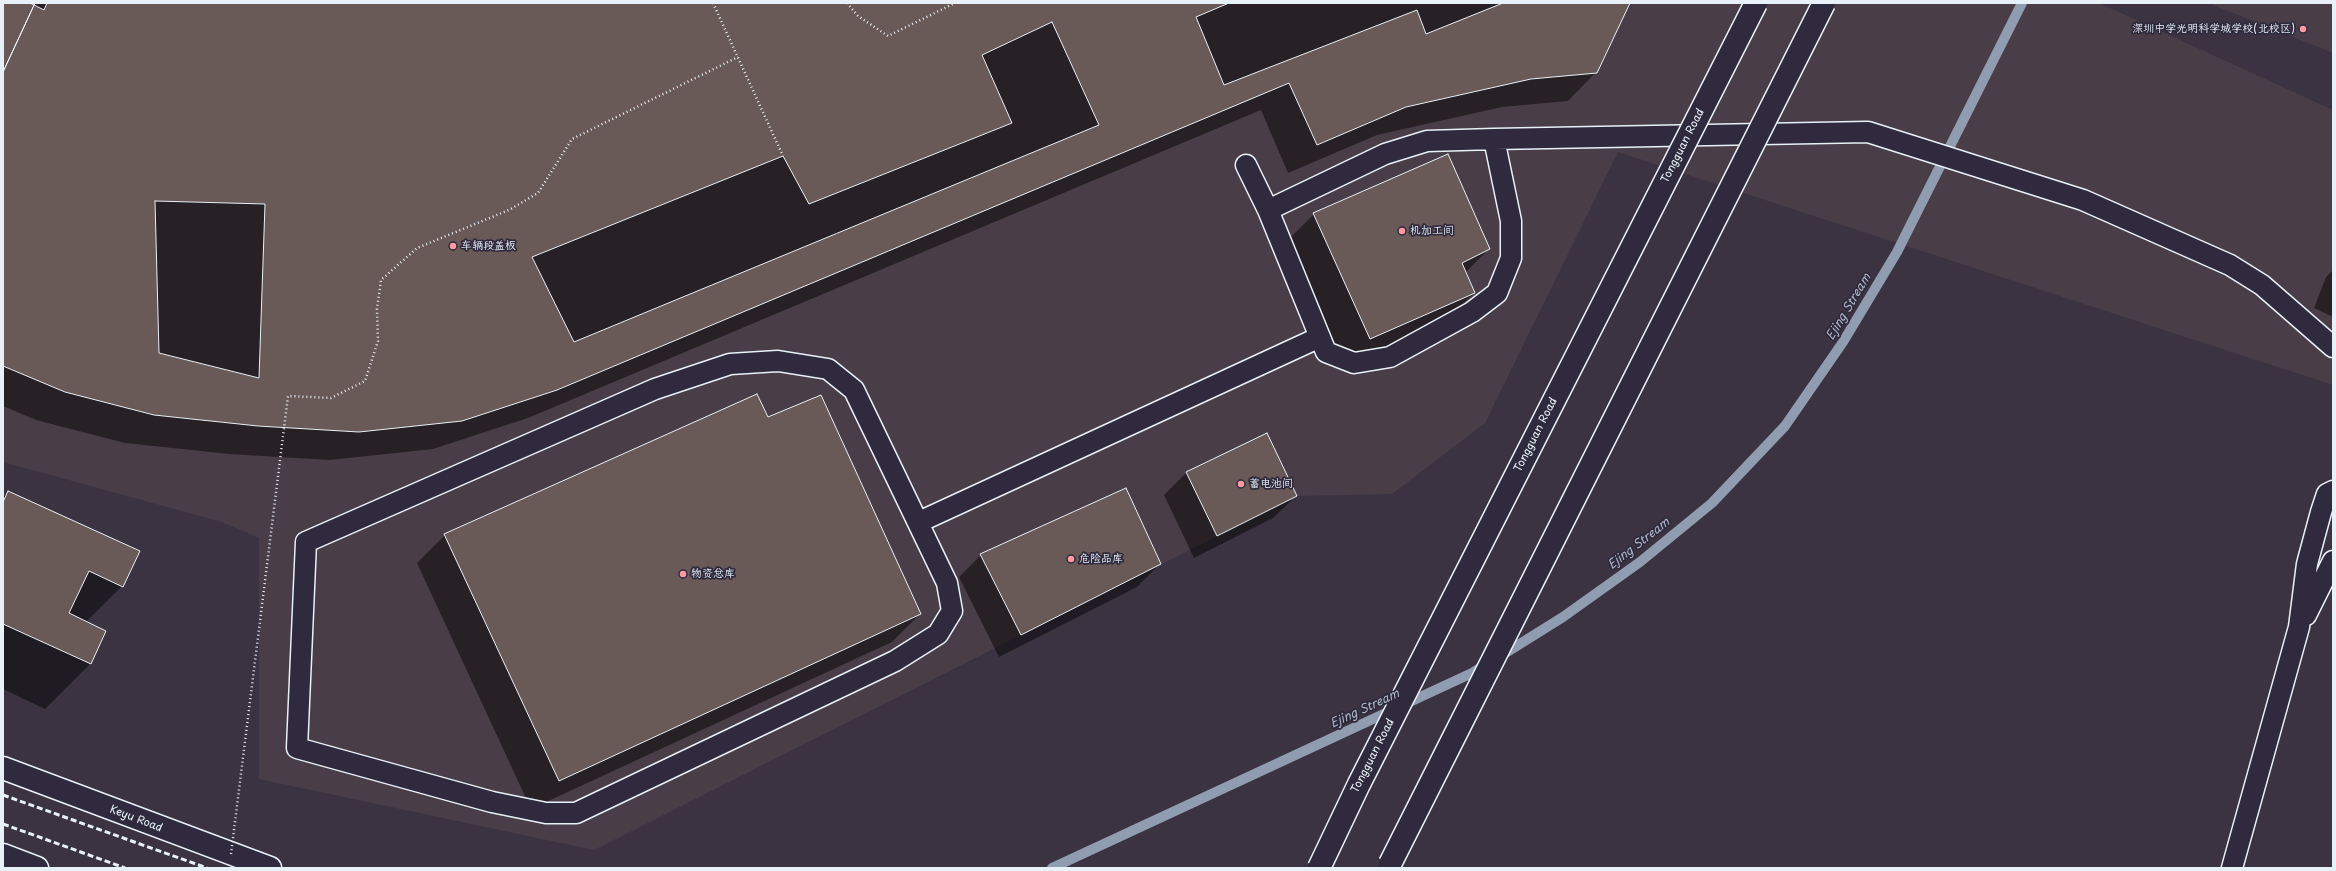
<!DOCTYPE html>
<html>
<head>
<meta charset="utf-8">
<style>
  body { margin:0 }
  #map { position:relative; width:2336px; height:871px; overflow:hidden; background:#3b3342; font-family:"Playpen Sans",sans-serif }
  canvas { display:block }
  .frame { position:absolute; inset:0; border:4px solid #e8f1f8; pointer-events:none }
</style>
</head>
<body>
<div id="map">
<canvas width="2336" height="871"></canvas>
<div class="frame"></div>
</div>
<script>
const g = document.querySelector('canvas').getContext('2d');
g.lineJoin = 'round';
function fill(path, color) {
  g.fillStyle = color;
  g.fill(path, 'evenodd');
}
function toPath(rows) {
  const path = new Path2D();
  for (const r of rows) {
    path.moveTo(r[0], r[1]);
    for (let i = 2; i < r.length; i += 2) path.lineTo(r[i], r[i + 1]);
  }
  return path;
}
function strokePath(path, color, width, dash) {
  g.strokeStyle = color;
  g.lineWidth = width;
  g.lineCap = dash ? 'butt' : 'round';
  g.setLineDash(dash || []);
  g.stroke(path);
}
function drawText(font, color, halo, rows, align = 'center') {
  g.font = font + ' "Playpen Sans","LXGW WenKai TC",sans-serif';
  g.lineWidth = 3.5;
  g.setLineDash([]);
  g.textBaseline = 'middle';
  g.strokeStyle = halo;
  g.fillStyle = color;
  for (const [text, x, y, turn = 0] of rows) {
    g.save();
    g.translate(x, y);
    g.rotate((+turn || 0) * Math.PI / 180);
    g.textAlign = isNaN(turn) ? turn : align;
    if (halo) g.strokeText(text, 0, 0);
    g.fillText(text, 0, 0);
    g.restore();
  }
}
fill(toPath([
  [3,3,2099,3,2333,110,2333,385,1618,152,1485,423,1392,494,1297,496,594,850,259,779,259,538,222,522,3,462],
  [2214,3,2333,3,2333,53,2213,5]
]), '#493e48');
fill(toPath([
  [3,3,1629,3,1596,72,1568,101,1502,107,1377,135,1288,173,1261,110,528,418,433,449,330,460,229,454,125,443,36,420,3,406],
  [1314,214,1489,249,1465,273,1474,293,1445,321,1341,366,1286,242],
  [2333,270,2333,317,2314,308,2326,277],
  [768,419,920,614,892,642,531,809,417,563,445,535],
  [1267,434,1296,496,1273,518,1194,558,1164,495,1186,473],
  [9,492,122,586,86,622,105,631,90,664,45,709,3,689,3,497],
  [981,555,1160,564,1137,587,999,657,959,577]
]), '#0007');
strokePath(toPath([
  [1499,657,1563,617,1640,562,1712,503,1785,426,1843,342,1897,252,2022,3],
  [1052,868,1472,673,1485,665]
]), '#909caf', 10);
const building = toPath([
  [3,3,35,3,3,72,3,3],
  [30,3,47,3,44,10,30,3],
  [35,3,1630,3,1597,73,1531,79,1406,107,1317,145,1289,83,557,390,462,421,359,432,258,426,154,415,65,392,3,366,3,72,35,3],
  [1229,3,1503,3,1426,34,1417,10,1224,85,1196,17,1229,3],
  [1052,22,1099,125,574,342,532,257,783,156,809,204,1012,123,982,55,1052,22],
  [1448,154,1490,249,1462,263,1475,293,1370,339,1313,213,1448,154],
  [155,201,265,204,259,378,159,353,155,201],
  [757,394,768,417,821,395,921,614,559,781,444,534,757,394],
  [1267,433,1297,496,1217,536,1186,472,1267,433],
  [1126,488,1161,564,1021,635,980,554,1126,488],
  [8,491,140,551,123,587,89,571,69,613,106,631,91,664,3,624,3,502,8,491]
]);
fill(building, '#695957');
strokePath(building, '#e8f1f8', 1);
const lane = toPath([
  [1494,139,1511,221,1511,258,1497,293,1472,312,1390,357,1354,363,1326,352,1268,210,1385,154,1427,141,1494,139,1868,132,2083,200,2230,265,2262,285,2333,347],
  [1246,165,1268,210],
  [778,361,828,369,854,390,947,583,952,611,938,634,895,661,576,813,546,813,492,802,297,748,306,542,655,389,730,364,778,361],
  [919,522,1320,337],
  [2306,615,2333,561],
  [2232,868,2299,627,2307,564,2321,512,2327,494,2333,491]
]);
const secondary = toPath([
  [3,768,270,868],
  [3,855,37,868]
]);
strokePath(lane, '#e8f1f8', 23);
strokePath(secondary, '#e8f1f8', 25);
strokePath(toPath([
  [713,3,783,156],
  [847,3,858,16,888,36,955,3]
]), '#e8f1f8', 2.5, [1, 3]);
strokePath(lane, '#2f2a3d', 20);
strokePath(secondary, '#2f2a3d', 22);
strokePath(toPath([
  [3,795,207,868],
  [3,824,125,868]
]), '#e8f1f8', 3, [6, 3]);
const secondaryBridge = toPath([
  [1390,864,1824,3],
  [1319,868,1359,784,1756,3]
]);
strokePath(secondaryBridge, '#e8f1f8', 25, []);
strokePath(toPath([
  [231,854,288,396,331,398,365,381,378,341,377,309,381,280,417,248,509,210,538,193,572,139,738,57]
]), '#e8f1f8', 2.5, [1, 3]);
strokePath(secondaryBridge, '#2f2a3d', 22);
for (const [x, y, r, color] of [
  [2303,29,4,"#ff9aa2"],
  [1402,231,4,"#ff9aa2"],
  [453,246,4,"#ff9aa2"],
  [1241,484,4,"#ff9aa2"],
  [1071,559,4,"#ff9aa2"],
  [683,574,4,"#ff9aa2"]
]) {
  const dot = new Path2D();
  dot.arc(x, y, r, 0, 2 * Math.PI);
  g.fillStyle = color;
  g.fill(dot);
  strokePath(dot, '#2f2a3d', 1.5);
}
drawText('11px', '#e8f1f8', '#2f2a3d', [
  ["深圳中学光明科学城学校(北校区)",2295,29,"right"],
  ["机加工间",1410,231],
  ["车辆段盖板",461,246],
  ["蓄电池间",1249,484],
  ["危险品库",1079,559],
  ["物资总库",691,574]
], 'left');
drawText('11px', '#e8f1f8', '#2f2a3d', [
  ["Tongguan Road",1683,146,-63],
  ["Tongguan Road",1536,435,-63],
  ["Tongguan Road",1373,756,-63],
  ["Keyu Road",136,819,21]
]);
drawText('italic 12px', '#aeb8c8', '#2f2a3d', [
  ["Ejing Stream",1849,307,-59],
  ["Ejing Stream",1639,544,-38],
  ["Ejing Stream",1365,709,-25]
]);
</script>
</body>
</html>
